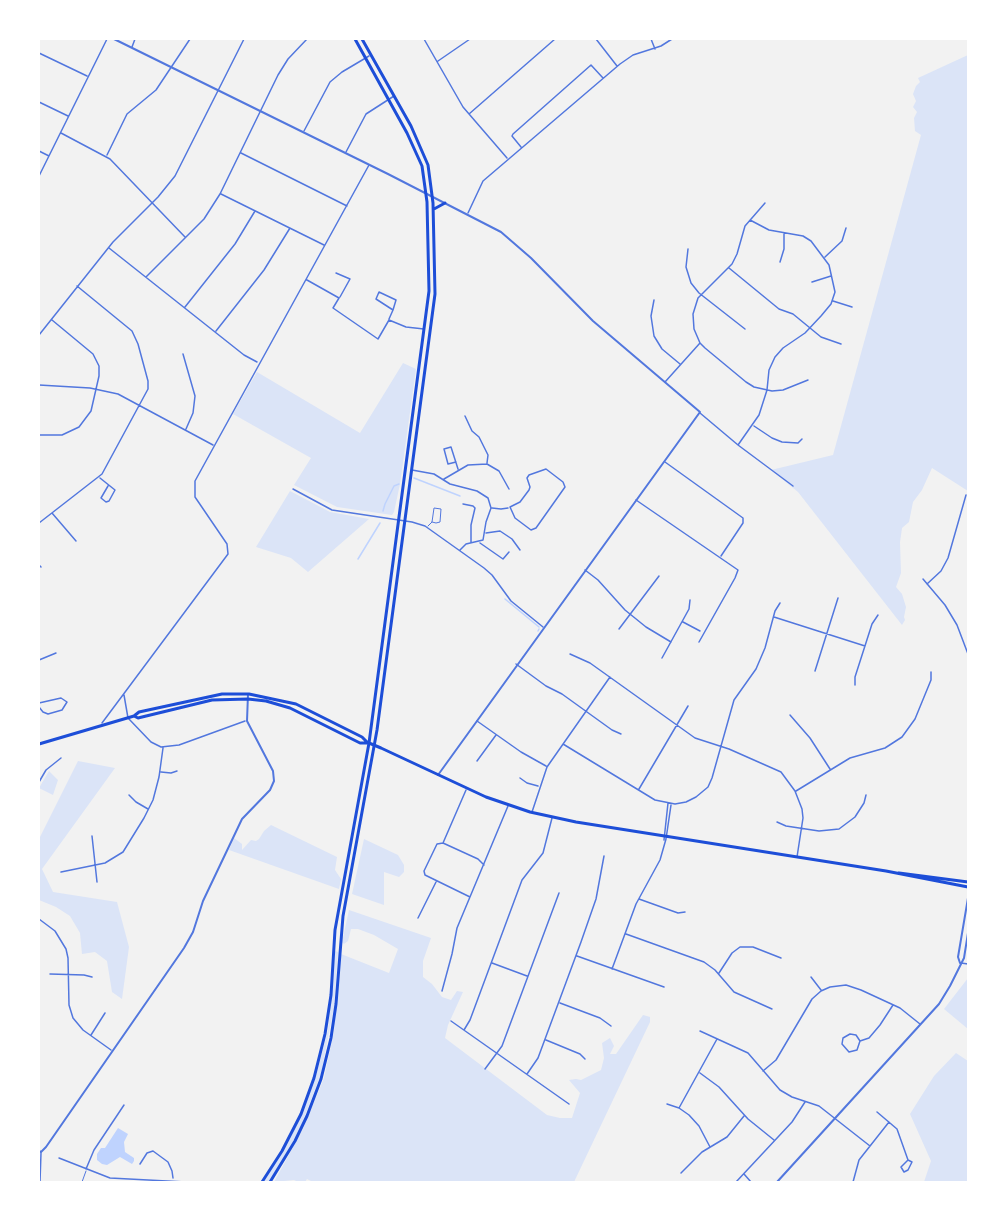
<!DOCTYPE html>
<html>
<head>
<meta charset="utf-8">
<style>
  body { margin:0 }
  #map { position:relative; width:1007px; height:1221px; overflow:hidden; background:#f2f2f2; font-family:"Work Sans",sans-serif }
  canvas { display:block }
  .frame { position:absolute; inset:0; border:40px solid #fff; pointer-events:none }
</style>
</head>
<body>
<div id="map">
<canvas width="1007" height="1221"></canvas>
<div class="frame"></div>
</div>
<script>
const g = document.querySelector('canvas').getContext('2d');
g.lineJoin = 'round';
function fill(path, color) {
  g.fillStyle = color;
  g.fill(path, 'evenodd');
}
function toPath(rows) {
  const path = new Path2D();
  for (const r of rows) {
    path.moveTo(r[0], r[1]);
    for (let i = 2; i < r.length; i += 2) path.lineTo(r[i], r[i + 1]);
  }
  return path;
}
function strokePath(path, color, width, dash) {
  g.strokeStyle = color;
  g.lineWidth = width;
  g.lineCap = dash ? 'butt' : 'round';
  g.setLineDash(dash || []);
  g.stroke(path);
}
fill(toPath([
  [968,55,968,491,932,468,922,490,913,502,909,522,902,528,900,542,901,573,896,587,902,594,906,607,904,617,905,620,902,625,798,492,771,470,833,455,921,135,915,131,914,118,917,112,913,107,916,101,913,94,916,86,920,82,918,78],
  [403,363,416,369,400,484,394,512,392,515,337,507,294,485,311,458,233,414,257,372,360,433],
  [290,491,330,512,369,519,308,572,291,558,256,547],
  [78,761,115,768,42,869,53,892,117,902,129,947,122,999,112,992,107,961,95,952,82,954,80,933,70,916,56,907,39,900,39,839],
  [49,771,58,780,53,795,39,788],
  [271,825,337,857,335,870,341,879,339,889,229,850,234,838,242,844,242,850,251,840,256,841,259,839,264,831],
  [364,839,398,855,404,865,404,872,399,877,384,872,384,905,352,894],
  [349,910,431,938,423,961,423,977,432,984,442,997,451,1000,457,991,463,992,448,1025,445,1038,547,1115,560,1118,572,1118,580,1093,569,1080,576,1079,581,1080,601,1070,604,1058,602,1043,610,1038,614,1046,610,1054,616,1054,643,1015,650,1017,650,1022,574,1182,313,1182,307,1179,305,1182,298,1182,294,1180,274,1182,303,1129,324,1078,334,1031,341,954,389,973,398,949,374,935,358,929,351,929,348,941,344,944,342,942],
  [335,951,338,952,334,1007,321,1074,299,1131,276,1171,268,1182,264,1182,291,1137,314,1083,328,1030],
  [968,978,968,1029,944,1009],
  [956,1053,968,1061,968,1182,924,1182,931,1161,910,1114,934,1076]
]), '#dbe4f7');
fill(toPath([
  [118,1128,128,1134,124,1142,125,1152,134,1158,134,1161,132,1164,120,1157,107,1165,102,1164,97,1160,97,1154,101,1148,105,1148]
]), '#bfd3fe');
strokePath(toPath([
  [414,478,460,496],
  [383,511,385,504,394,486,399,484],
  [358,559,380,523],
  [505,599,539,627],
  [538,631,539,629]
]), '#bfd3fe', 1.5);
strokePath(toPath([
  [428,526,432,522,434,508,441,509,440,522,436,523,432,522],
  [82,1182,86,1171]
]), '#5277de', 1);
strokePath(toPath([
  [424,39,463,107,507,158],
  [596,39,617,66],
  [651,39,655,49],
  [132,47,135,39],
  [39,53,87,76],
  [438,61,470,39],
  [39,102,68,116],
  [469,114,555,39],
  [304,131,330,82,342,72,369,56],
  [61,133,110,159,185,237],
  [521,147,512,136,513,134,591,65,603,78],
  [39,151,49,156],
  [346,152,366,114,394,96],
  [241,153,347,206],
  [107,155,127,114,156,90,190,39],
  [39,176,107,39],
  [221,194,324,245],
  [765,203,745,226,737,254,732,264,698,298,693,314,694,329,700,343,705,348,746,382,754,387,772,391,783,390,808,380],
  [468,213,483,181,620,64,633,55,661,46,672,39],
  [109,248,244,355,257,362],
  [688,249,686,267,691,283,699,293,745,329],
  [825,257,842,241,846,228],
  [780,262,784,249,784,234],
  [729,268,779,309,793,314,821,337,841,344],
  [336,273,350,279,340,297],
  [146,277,204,219,220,194,278,75,288,59,307,39],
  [307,280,339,298,333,308,378,339,389,320,406,327,424,329],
  [812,282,831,276],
  [379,292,396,300,393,310,376,299,379,292],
  [654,300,651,316,654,336,662,349,680,364],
  [833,301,852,307],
  [185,307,235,244,255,211],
  [389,319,393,310],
  [216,331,264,270,290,228],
  [39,335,113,242,158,197,175,176,244,39],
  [183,354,195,396,193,413,186,429],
  [665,382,700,343],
  [39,385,90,388,118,394,213,445],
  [700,413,738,445,793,486],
  [465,416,472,431,479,437,488,455,487,463],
  [754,426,772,438,782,442,798,443,802,439],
  [39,435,62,435,79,427,91,411,99,376,99,366,93,354,52,320],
  [738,445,759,415,767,390,769,370,775,357,783,348,805,333,821,316,831,304,835,292,829,265,811,241,803,236,769,230,750,220],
  [456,462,448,464,444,449,451,447,458,469],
  [665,462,743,518,743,523,721,556],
  [546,469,563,482,565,487,536,528,531,530,515,518,510,507,520,502,529,490,530,487,527,478,529,475,546,469],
  [412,470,434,474,450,484,477,491,488,498,491,508,486,522,483,540,466,544,460,550],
  [100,478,115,490,109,501,106,502,101,498,108,486],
  [444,479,468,465,487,464,499,471,509,489],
  [293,489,332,510,412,522,425,526,484,568,492,575,511,601,543,627],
  [636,500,738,570,735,578,699,642],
  [463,504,473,506,475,508,471,525,471,542],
  [492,508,501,509,508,508],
  [52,513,76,541],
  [39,523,102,474,148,389,148,381,138,344,132,331,77,286],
  [486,533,500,531,512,539,520,550],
  [480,543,503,559,509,552],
  [39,565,41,567],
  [585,570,598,580,625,610,646,627,671,642],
  [923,579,945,605,957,625,968,654],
  [927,584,941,571,948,558,966,495],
  [774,617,865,646],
  [683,622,700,631],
  [619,629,659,576],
  [570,654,590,663,695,738,729,749,781,772,795,791,802,809,803,818,797,857],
  [662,658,689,609,690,600],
  [39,660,56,653],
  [516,664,546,686,562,694,612,730,621,734],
  [815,671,838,598],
  [855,685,855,677,872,624,878,615],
  [124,695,128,718,151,742,161,747,179,745,245,721],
  [39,703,61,698,67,702,62,710,48,714,43,712,39,707],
  [790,715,810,738,830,769],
  [477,721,521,752,546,766],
  [102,723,228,554,227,544,195,497,195,481,369,165],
  [563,744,655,800,675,804,686,802,696,797,708,787,712,778,734,700,756,669,765,648,775,611,780,603],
  [477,761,496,735],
  [161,772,171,773,177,771],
  [520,778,527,783,538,786],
  [39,782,46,770,61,758],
  [639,789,688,706],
  [466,790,443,843,437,844,424,871,425,875,470,897],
  [796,791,850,758,885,748,902,737,915,719,931,680,931,672],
  [129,795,136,802,148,809],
  [532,812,547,767,610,677],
  [777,822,786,826,819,831,839,829,855,817,864,803,866,795],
  [92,836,97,882],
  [664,840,668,803],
  [443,843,478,859,484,865],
  [61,872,105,863,123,852,144,818,153,800,159,777,163,748],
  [639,899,678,913,685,912],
  [418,918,436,882],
  [39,919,55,931,66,949,68,958,69,1005,73,1018,83,1030,111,1050],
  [626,934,704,962,715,970,734,992,772,1009],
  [577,956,664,987],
  [492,963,527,976],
  [961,963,968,964],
  [612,969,636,904,660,860,666,839,671,805],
  [719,973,732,953,740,947,753,947,781,958],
  [50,974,84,975,92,977],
  [811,977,821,990],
  [442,991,452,954,457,928,508,806],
  [560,1003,600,1018,611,1026],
  [451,1021,569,1104],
  [464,1030,470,1020,522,880,543,853,552,818],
  [700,1031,748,1053,780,1090,792,1097,819,1106,870,1146],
  [91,1035,105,1013],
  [546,1040,580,1054,585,1059],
  [860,1041,856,1035,850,1034,843,1038,842,1044,849,1052,857,1050,860,1041,869,1038,880,1025,893,1005],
  [485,1069,502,1046,559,893],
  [763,1071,776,1060,812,999,821,991,830,987,846,985,861,990,900,1008,920,1024],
  [700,1073,719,1087,748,1119,774,1140],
  [527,1074,538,1058,581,942,596,899,604,856],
  [667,1104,679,1108,689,1115,699,1126,710,1147],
  [679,1108,717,1039],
  [877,1112,897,1129,908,1160,912,1162,908,1170,904,1172,901,1167,908,1160],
  [59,1158,110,1178,186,1182],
  [140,1164,147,1153,153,1151,168,1162,172,1171,173,1178],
  [86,1169,94,1150,124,1105],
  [681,1173,702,1152,727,1137,744,1116],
  [744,1174,751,1182],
  [40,1182,41,1153],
  [736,1182,792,1122,805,1102],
  [853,1182,859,1160,889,1122]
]), '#5277de', 1.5);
strokePath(toPath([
  [114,39,388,174,501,232,531,258,593,321,700,412,438,775],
  [960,963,958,957,968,898],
  [39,1151,41,1152,46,1147,184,948,193,932,203,901,242,819,270,790,274,781,273,771,247,721,248,694],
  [777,1182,939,1004,950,986,964,958,968,933]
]), '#5277de', 2);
strokePath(toPath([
  [134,716,138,718,212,700,248,699,266,701,290,708,360,743,369,743,381,748,486,797,530,812,576,822,886,871,968,887],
  [39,744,134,716,139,712,222,694,249,694,296,704,362,737,367,742],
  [899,873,968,882]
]), '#1d4ed8', 3);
strokePath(toPath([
  [434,209,445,203],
  [262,1182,282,1151,301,1114,314,1078,325,1034,331,995,335,930,369,743,429,291,427,202,422,166,407,133,355,39],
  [270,1182,295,1141,307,1116,321,1079,331,1038,336,1004,343,916,377,730,435,294,433,203,428,165,411,126,362,39]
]), '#1d4ed8', 3);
</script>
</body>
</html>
